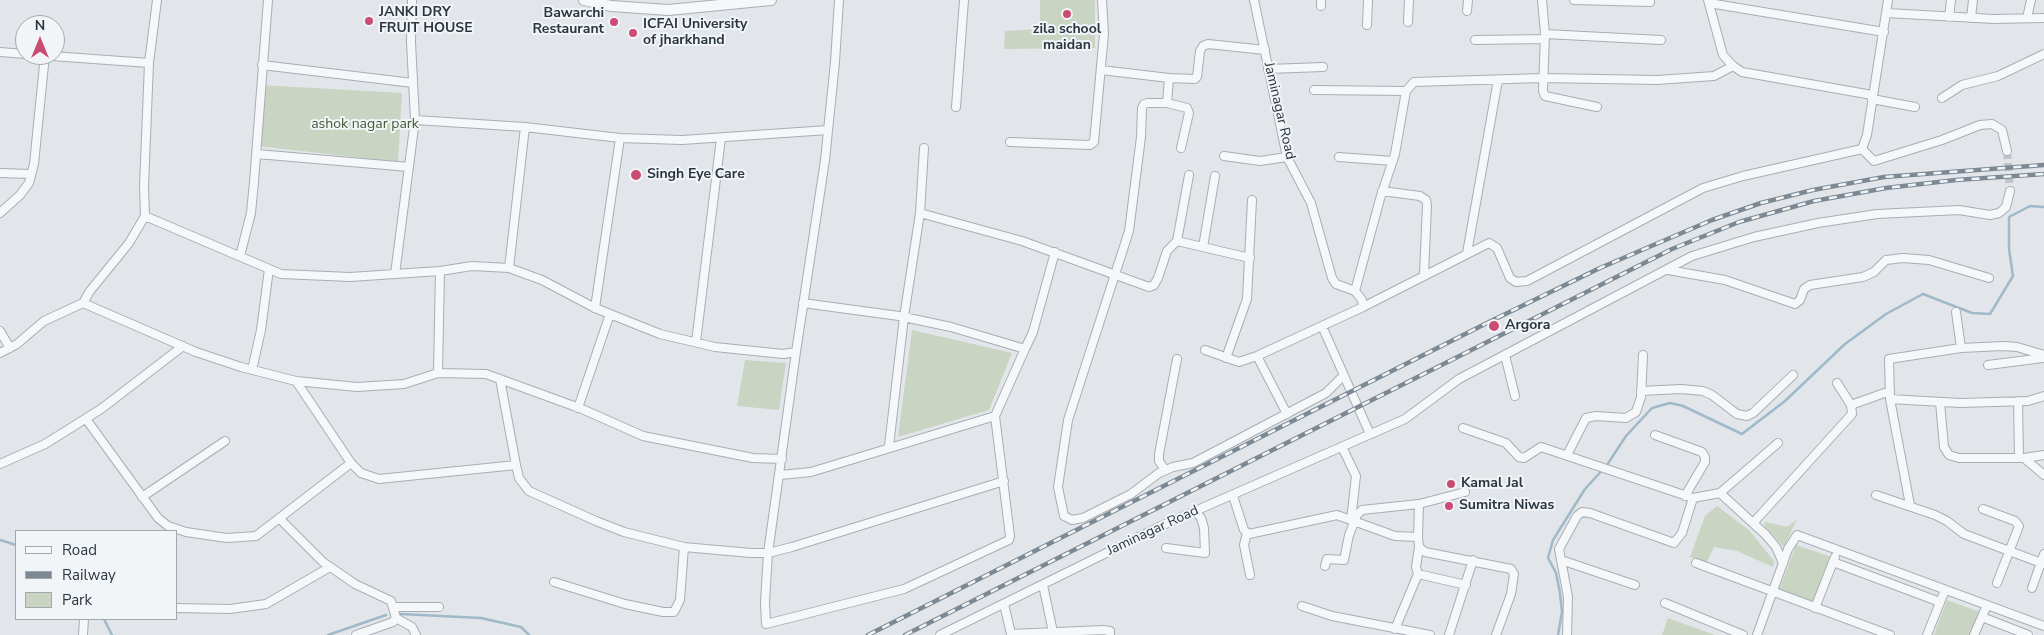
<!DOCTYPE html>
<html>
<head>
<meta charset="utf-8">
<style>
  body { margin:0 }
  #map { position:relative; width:2044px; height:635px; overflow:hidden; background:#e2e6ea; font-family:"Nunito Sans",sans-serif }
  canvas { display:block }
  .legend { position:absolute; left:15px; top:530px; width:162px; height:90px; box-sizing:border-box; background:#f2f5f7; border:1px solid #a2a9ae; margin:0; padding:6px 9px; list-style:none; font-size:15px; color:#2b3641 }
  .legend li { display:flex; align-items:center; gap:10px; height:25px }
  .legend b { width:25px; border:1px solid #a2a9ae }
  .north { position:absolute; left:15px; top:15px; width:50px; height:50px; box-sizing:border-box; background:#f2f5f7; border:1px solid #a2a9ae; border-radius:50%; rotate:0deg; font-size:14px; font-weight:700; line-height:20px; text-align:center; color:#2b3641 }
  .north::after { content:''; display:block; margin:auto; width:18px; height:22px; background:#ca4c73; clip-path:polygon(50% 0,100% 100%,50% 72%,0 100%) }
</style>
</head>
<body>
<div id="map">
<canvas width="2044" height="635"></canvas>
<ul class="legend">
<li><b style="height:6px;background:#f5f7f8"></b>Road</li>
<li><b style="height:6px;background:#7c8893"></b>Railway</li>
<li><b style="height:14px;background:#cad4c3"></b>Park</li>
</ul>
<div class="north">N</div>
</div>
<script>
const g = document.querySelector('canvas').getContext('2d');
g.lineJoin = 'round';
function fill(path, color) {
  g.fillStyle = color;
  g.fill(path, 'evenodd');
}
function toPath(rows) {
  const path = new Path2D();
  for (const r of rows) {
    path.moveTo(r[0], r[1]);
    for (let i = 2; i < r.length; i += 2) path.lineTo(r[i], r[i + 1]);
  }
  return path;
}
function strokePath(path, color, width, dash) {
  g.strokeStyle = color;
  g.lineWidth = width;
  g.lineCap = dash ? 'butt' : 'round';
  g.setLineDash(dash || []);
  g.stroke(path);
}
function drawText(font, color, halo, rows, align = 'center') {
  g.font = font + ' "Nunito Sans",sans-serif';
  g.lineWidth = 4;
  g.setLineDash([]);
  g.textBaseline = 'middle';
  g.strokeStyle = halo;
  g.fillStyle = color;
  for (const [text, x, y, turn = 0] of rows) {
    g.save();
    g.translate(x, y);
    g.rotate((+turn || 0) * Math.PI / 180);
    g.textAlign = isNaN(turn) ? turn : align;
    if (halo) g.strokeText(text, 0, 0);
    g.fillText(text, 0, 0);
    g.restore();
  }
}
fill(toPath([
  [1040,0,1095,0,1095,48,1004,49,1005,31,1040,29],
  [260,85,402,93,398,162,258,146],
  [912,330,1012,353,989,410,898,437],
  [745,360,786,363,779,410,737,406],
  [1717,506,1749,530,1774,561,1773,567,1737,551,1714,547,1706,564,1690,557,1705,516],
  [1797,519,1784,547,1764,525,1765,522,1787,527],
  [1796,545,1832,557,1814,605,1778,593],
  [1947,600,1980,612,1971,635,1934,635],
  [1668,618,1715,635,1662,635]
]), '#cad4c3');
strokePath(toPath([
  [0,540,16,545],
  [401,614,481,618,521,627,529,635],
  [104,619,112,635],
  [328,635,386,615],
  [1558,635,1562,612,1560,593,1556,573,1548,558,1553,540,1585,489,1607,465,1626,436,1652,408,1670,403,1683,406,1742,434,1785,401,1845,344,1886,314,1923,294,1972,313,1990,314,2013,276,2009,249,2009,217,2030,206,2044,207]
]), '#9fb9c8', 2.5);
strokePath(toPath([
  [2007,151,2010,191]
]), '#bdc3c8', 8, [8, 4]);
const minor = toPath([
  [1254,0,1287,157,1311,203,1332,278,1336,284,1355,291,1362,300,1363,307],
  [1542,0,1545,34,1543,91,1545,96,1597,107],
  [1574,0,1650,2],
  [1708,0,1723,55,1733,66,1742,72,1872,95],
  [1709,3,1884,32],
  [1321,6,1321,0],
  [1467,11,1468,0],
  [1887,13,1994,19,2044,18],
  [1949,17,1951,0],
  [1971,18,1973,0],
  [2027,18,2031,0],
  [1408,22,1409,0],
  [1367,25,1368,0],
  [1545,34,1661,40],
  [1475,40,1544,39],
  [0,52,25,54],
  [38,55,149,63,144,186,145,216,281,274,350,277,440,271,472,266,509,268,542,280,595,308,660,334,715,347,783,354,796,352,825,160,835,62,839,0],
  [149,63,157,0],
  [262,65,413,83],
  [1268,69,1323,67],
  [1101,70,1169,78,1167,103,1187,108,1189,113,1181,148],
  [1169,78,1195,79,1197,77,1200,51,1203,46,1208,44,1265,50],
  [1314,90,1406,91],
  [1942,98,1962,85,1998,76,2044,54],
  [1872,99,1915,107],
  [1167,103,1148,103,1144,104,1142,108,1141,137,1129,231,1068,420,1058,487,1064,516,1072,520,1083,518,1131,494,1159,473,1173,467,1193,463,1326,393,1343,376],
  [956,107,964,0],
  [415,120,525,127,620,138,682,140,828,130],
  [1010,142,1090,145,1094,142,1104,34,1102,0],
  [1862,149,1874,161,1942,140,1980,125,1992,124,2002,130,2007,151],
  [257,154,409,167],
  [1224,156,1260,161,1287,157],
  [1339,157,1393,161],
  [0,173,31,174],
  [1189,175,1177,241,1250,258],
  [1382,191,1420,196,1426,200,1427,205,1424,275],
  [0,213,20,195,29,183,34,164,45,55],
  [920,213,1022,241,1149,287,1154,285,1158,278,1167,251,1177,241],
  [1203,247,1215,176],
  [1467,253,1498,80],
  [240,256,251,213,254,182,268,0],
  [509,268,525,127],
  [1668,270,1725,280,1795,304,1800,300,1804,289,1810,285,1863,277,1874,272,1886,260,1903,258,1929,260,1989,278],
  [395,274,415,120,411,42,412,0],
  [1355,291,1380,199,1395,154,1406,91,1414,82,1543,78,1657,80,1714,76,1733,66],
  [83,303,196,352,241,367,296,381,357,387,404,384,438,373,486,374,582,409,643,436,753,458,782,459],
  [595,308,620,138],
  [1956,312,1961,348],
  [1322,326,1370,434],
  [0,331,10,348],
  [696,342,721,138],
  [1025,349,1033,332,1055,252],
  [1205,350,1239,362,1257,356,1363,307,1489,243,1497,248,1510,278,1516,282,1527,281,1703,188,1743,176,1862,149,1867,135,1888,0],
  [796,352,768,553,765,602,766,624,904,589,1009,540,1010,536,995,416,1025,349,951,327,899,316,803,303],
  [0,353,17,344,44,321,83,303,90,291,129,243,145,216],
  [1505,355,1515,396],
  [1257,356,1287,414],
  [1226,358,1247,299,1252,200],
  [1988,365,2043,358],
  [252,370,261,330,269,269],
  [438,373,440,271],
  [296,381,351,463,361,473,379,479,516,465,500,379],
  [1641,391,1681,389,1703,391,1712,395,1737,414,1747,416,1753,413,1793,375],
  [1890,399,1960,403,2028,401,2044,396],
  [2018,401,2019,457],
  [1940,402,1944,447,1949,455,1959,458,2024,458,2044,475],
  [1851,405,1890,391],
  [578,408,610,314],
  [86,419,158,518,168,526,186,532,227,538,256,536,351,463],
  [1463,428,1506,443,1519,457,1524,458,1541,447,1693,498,1720,493,1766,535,1776,547,1783,563],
  [1655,435,1702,452,1705,457,1705,462,1685,496],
  [889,446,904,317,920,213,924,148],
  [1342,447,1356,476,1351,520],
  [1567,455,1586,418,1596,416,1626,418,1636,412,1641,397,1643,355],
  [2024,458,2044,455],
  [0,464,45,444,101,409,183,346],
  [516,465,519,478,529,491,596,521,624,532,684,547,751,553,768,553,792,547,1004,481],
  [1165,470,1159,461,1159,454,1177,359],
  [780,475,811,472,995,416],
  [1720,493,1778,443],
  [1876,495,1935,515,1947,521,1964,534,2044,564],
  [1233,496,1244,530,1249,534,1337,515,1395,536,1418,537,1419,547,1425,552,1511,569,1514,574,1511,594,1496,635],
  [142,497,225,441],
  [1910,505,1890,399,1889,359,1961,348,2003,346,2017,347,2044,355],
  [1983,509,2015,521,2019,526,1997,583],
  [280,519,323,562,355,584,391,601,396,618,393,622,356,635],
  [1754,522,1852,414,1851,405,1837,383],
  [1247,533,1244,545,1250,575],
  [1418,537,1419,504],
  [1419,547,1416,567,1418,574,1466,585],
  [1166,548,1205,553,1204,528,1201,518,1195,511],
  [1561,560,1635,585],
  [1833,562,1940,602],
  [1696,563,1890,635],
  [1325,566,1327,559,1344,560,1349,535,1357,515,1362,510,1419,504,1465,492],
  [554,582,625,604,663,612,674,612,680,600,684,547],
  [1043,585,1053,632],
  [2032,588,2044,554],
  [1665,603,1743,635],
  [1004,604,1011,634,1103,630,1110,631,1110,635],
  [1302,606,1332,616,1430,635],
  [393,607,439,607],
  [176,608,230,609,266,604,330,567],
  [1815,608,1835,557],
  [1982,617,2028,635],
  [396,618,412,627,416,635],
  [1395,629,1418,574],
  [83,635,84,619],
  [940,635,1161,526,1405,419,1459,379,1692,256,1754,237,1818,223,1877,214,1959,210,1990,215,1999,213,2006,207,2010,191],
  [1449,635,1473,560],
  [1567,635,1568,597,1559,549,1577,516,1582,512,1590,513,1674,543,1682,533,1693,498],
  [1757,635,1788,549,1797,535,2044,626],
  [1927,635,1945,590],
  [1974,635,1987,605]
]);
const tertiary = toPath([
  [584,0,611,6,668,10,771,0]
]);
strokePath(minor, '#a7aeb4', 10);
strokePath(tertiary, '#a7aeb4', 12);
strokePath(minor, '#f5f7f8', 8);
strokePath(tertiary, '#f5f7f8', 10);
const rail = toPath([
  [868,635,1489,322,1600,268,1712,220,1761,203,1813,190,1884,177,2044,165],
  [905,635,1672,249,1739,222,1814,201,1886,188,1956,180,2044,174]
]);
strokePath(rail, '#7c8893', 4.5);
strokePath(rail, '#f2f5f7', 2.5, [8]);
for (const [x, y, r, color] of [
  [1067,14,5,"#ca4c73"],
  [369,21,5,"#ca4c73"],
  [614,22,5,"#ca4c73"],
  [633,33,5,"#ca4c73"],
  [636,175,6,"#ca4c73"],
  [1494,326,6,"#ca4c73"],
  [1451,484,5,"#ca4c73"],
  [1449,506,5,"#ca4c73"]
]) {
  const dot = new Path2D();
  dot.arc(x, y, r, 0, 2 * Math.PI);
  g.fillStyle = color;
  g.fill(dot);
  strokePath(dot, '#f2f5f7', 2);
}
drawText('bold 14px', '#2b3641', '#f2f5f7', [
  ["JANKI DRY",379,13],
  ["FRUIT HOUSE",379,29],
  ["Bawarchi",604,14,"right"],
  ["Restaurant",604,30,"right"],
  ["ICFAI University",643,25],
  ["of jharkhand",643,41],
  ["zila school",1067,30,"center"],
  ["maidan",1067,46,"center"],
  ["Singh Eye Care",647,175],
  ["Argora",1505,326],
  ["Kamal Jal",1461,484],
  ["Sumitra Niwas",1459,506]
], 'left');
drawText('14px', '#2b3641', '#f2f5f7', [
  ["Jaminagar Road",1279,111,77],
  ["Jaminagar Road",1153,531,-25]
]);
drawText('14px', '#455d38', '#f2f5f7', [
  ["ashok nagar park",365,125]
]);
</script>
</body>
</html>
